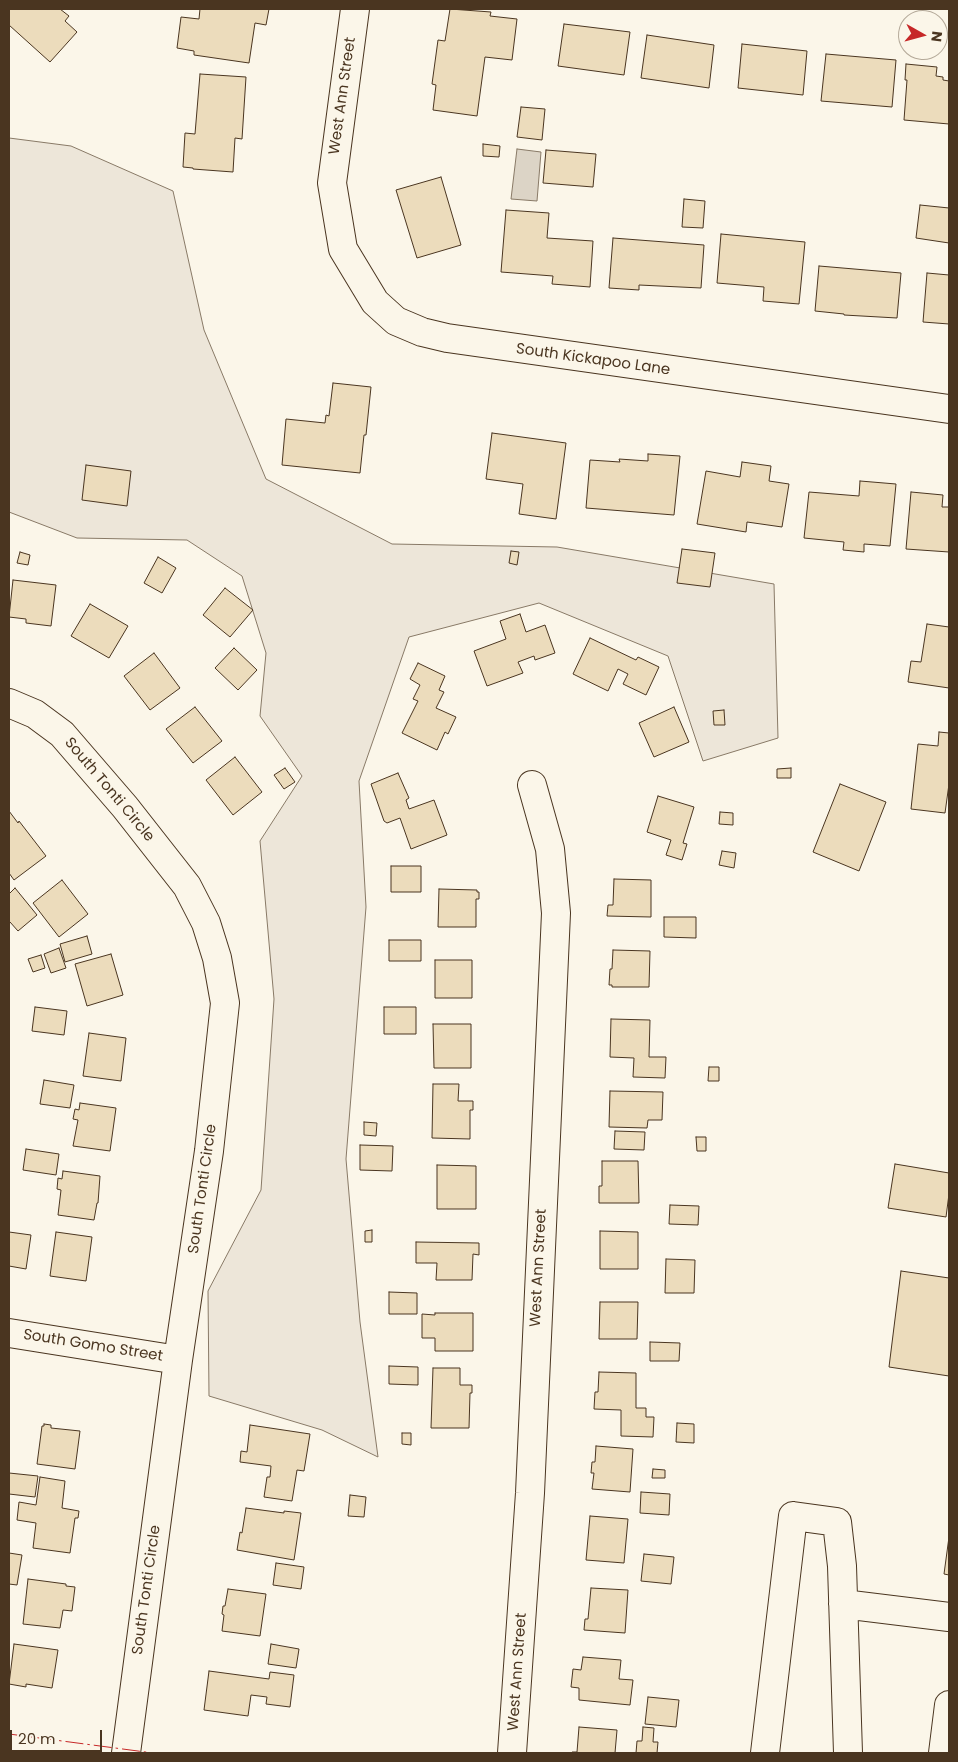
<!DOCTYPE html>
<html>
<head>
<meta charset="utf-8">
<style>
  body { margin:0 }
  #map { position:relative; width:958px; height:1762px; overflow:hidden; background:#fbf6e9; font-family:Poppins,sans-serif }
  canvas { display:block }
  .frame { position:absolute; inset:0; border:10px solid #4a3520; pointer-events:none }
  .north { position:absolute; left:898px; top:10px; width:50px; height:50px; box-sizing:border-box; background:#fbf6e9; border:1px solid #b4a999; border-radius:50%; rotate:97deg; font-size:14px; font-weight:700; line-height:20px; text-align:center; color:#4a3520 }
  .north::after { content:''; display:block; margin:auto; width:18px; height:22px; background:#c62828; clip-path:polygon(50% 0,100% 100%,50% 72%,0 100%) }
  .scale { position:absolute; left:10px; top:1730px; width:92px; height:22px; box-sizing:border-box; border:2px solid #4a3520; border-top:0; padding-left:6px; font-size:15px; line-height:18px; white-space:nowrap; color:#4a3520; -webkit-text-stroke:4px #fbf6e9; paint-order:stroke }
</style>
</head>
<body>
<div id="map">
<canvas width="958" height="1762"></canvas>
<div class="frame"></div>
<div class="north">N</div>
<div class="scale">20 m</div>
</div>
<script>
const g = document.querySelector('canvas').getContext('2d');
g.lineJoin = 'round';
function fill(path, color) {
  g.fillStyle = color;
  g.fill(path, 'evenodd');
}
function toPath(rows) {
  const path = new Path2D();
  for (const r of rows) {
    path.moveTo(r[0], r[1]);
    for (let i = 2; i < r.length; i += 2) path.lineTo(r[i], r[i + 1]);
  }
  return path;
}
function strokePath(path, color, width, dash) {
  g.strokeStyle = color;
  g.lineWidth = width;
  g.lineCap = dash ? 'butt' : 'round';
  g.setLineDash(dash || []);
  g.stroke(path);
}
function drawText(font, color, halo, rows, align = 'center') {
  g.font = font + ' Poppins,sans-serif';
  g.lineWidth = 4;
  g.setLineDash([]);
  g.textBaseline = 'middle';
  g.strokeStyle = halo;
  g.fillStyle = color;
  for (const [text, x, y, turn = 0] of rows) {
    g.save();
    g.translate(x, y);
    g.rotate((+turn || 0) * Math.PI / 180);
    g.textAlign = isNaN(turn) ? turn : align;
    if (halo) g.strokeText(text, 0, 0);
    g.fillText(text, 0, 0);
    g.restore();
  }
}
const green = toPath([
  [9,138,71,146,173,191,204,330,266,479,392,544,557,547,774,584,778,738,703,761,668,656,539,603,409,637,359,781,366,907,346,1159,360,1322,378,1457,322,1430,209,1396,208,1291,261,1190,274,999,260,841,302,776,260,716,266,653,242,576,187,540,77,538,9,512,9,138]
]);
fill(green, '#ede6d9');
strokePath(green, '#887966', 1);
const water = toPath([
  [517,149,541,152,537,201,511,199,517,149]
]);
fill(water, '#dcd4c6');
strokePath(water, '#887966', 1);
const building = toPath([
  [9,9,60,9,69,16,65,21,77,32,50,62,9,25,9,9],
  [200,9,269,9,266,25,255,23,249,63,194,55,194,51,177,48,181,17,199,19,200,9],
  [450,9,491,12,490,16,517,19,512,60,485,57,477,116,433,110,436,85,432,84,438,40,445,41,450,9],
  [564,24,630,32,624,75,558,66,564,24],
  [647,35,714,45,709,88,641,78,647,35],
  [742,44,807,51,803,95,738,88,742,44],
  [826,54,896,60,892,107,821,101,826,54],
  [906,64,937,67,936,76,943,77,943,80,949,81,949,124,904,120,907,80,905,80,906,64],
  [200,74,246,77,242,139,235,138,233,172,193,169,193,168,183,167,185,133,195,134,200,74],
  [521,107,545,109,542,140,517,137,521,107],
  [483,144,500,146,499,157,483,156,483,144],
  [546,150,596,154,593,187,543,183,546,150],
  [441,177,461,245,417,258,396,190,441,177],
  [684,199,705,201,703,228,682,227,684,199],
  [920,205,949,208,949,243,916,238,920,205],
  [506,210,549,213,547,238,593,241,590,287,552,284,553,276,501,272,506,210],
  [721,234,805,242,799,304,763,301,764,287,717,283,721,234],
  [613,238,704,245,701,288,639,285,639,290,609,288,613,238],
  [819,266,901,273,897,318,844,315,844,314,815,311,819,266],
  [927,273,949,275,949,324,923,322,927,273],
  [333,383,371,387,366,435,364,435,360,473,282,465,286,419,325,423,326,415,329,416,333,383],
  [492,433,566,443,556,519,519,514,523,484,486,479,492,433],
  [648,454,680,456,674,515,586,508,590,460,620,462,619,459,648,461,648,454],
  [742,462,771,466,769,481,789,484,782,527,747,522,746,532,697,524,706,471,740,477,742,462],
  [86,465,131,471,127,506,82,500,86,465],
  [860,481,896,484,890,546,864,544,864,552,843,550,844,542,804,538,809,492,859,496,860,481],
  [911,492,943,495,942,507,949,507,949,552,906,549,911,492],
  [682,549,715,553,710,587,677,583,682,549],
  [511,551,519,552,517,565,509,563,511,551],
  [20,552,30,555,28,565,17,563,20,552],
  [158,557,176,568,162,593,144,583,158,557],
  [13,580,56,585,51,626,26,623,26,619,9,617,13,580],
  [225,588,253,610,230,637,203,615,225,588],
  [90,604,128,626,109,658,71,636,90,604],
  [520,614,526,632,545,625,555,653,535,660,534,656,518,662,523,673,487,686,474,651,506,639,500,621,520,614],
  [927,624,949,627,949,688,908,682,911,661,921,662,927,624],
  [590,638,636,660,638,657,659,667,646,695,623,684,628,674,618,669,608,691,573,674,590,638],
  [234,648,257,670,238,690,215,668,234,648],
  [154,653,180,688,150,710,124,676,154,653],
  [418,663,445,676,439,690,444,692,436,708,456,717,448,734,445,732,437,750,402,733,418,701,413,699,420,685,410,679,418,663],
  [195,707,222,741,193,763,166,729,195,707],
  [674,707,689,742,654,757,639,723,674,707],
  [724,710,725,725,714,725,713,711,724,710],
  [939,732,949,733,949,784,945,813,911,809,918,744,938,746,939,732],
  [235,757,262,792,233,815,206,780,235,757],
  [285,768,295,782,284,789,274,775,285,768],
  [791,768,791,778,777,778,777,769,791,768],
  [398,773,409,798,406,800,409,809,434,800,447,835,411,849,400,818,387,823,384,821,371,784,398,773],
  [840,784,886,802,859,871,813,852,840,784],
  [658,796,694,807,683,843,687,844,682,860,666,855,671,840,647,832,658,796],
  [9,811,18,823,19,821,46,856,14,880,9,873,9,811],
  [720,812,733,813,733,825,719,824,720,812],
  [722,851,736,853,734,868,719,865,722,851],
  [391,866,421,866,421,892,391,892,391,866],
  [614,879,651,880,651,917,607,916,608,905,613,905,614,879],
  [62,880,88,914,59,937,33,903,62,880],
  [15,888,37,915,18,931,10,922,9,923,9,894,15,888],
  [439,889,477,890,477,892,479,892,479,899,476,899,476,927,438,927,439,889],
  [664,917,696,917,696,938,664,937,664,917],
  [87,936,92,954,65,962,60,944,87,936],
  [389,940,421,940,421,961,389,961,389,940],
  [59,948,66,968,51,973,44,954,59,948],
  [613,950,650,951,649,987,612,987,612,985,609,985,610,969,612,969,613,950],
  [111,954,123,995,87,1006,75,964,111,954],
  [41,955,45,968,33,972,28,959,41,955],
  [435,960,472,960,472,998,435,998,435,960],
  [35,1007,67,1011,64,1035,32,1031,35,1007],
  [384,1007,416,1007,416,1034,384,1034,384,1007],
  [611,1019,650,1020,649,1057,666,1057,665,1078,633,1077,634,1058,610,1057,611,1019],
  [433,1024,471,1024,471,1068,434,1068,433,1024],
  [89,1033,126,1038,121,1081,83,1076,89,1033],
  [709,1067,719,1067,719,1081,708,1081,709,1067],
  [44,1080,74,1085,70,1108,40,1104,44,1080],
  [433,1084,459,1084,458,1101,473,1101,473,1110,470,1110,470,1139,432,1138,433,1084],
  [610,1091,663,1092,662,1120,648,1120,647,1128,609,1127,610,1091],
  [80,1103,116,1108,110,1151,73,1146,78,1120,73,1119,75,1109,79,1110,80,1103],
  [364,1122,377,1123,376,1136,364,1135,364,1122],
  [615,1131,645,1132,644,1150,614,1149,615,1131],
  [696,1137,706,1137,706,1151,697,1151,696,1137],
  [360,1145,393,1146,392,1171,360,1170,360,1145],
  [26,1149,59,1154,56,1175,23,1170,26,1149],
  [602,1161,638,1161,639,1203,599,1203,599,1186,602,1186,602,1161],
  [895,1164,949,1173,949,1194,946,1217,888,1208,895,1164],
  [437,1165,476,1166,476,1209,437,1209,437,1165],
  [63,1171,100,1176,98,1203,97,1203,94,1220,58,1215,61,1190,57,1189,58,1178,62,1179,63,1171],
  [670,1205,699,1206,698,1225,669,1224,670,1205],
  [372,1230,372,1242,365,1242,365,1231,372,1230],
  [600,1231,638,1232,638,1269,600,1269,600,1231],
  [9,1232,31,1235,26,1269,9,1266,9,1232],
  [56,1232,92,1237,86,1281,50,1276,56,1232],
  [416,1242,479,1243,479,1255,473,1254,472,1280,436,1280,437,1263,416,1263,416,1242],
  [666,1259,695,1260,694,1293,665,1293,666,1259],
  [901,1271,949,1278,949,1376,889,1367,901,1271],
  [389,1292,417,1293,417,1314,389,1314,389,1292],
  [600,1302,638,1302,637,1339,599,1339,600,1302],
  [435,1313,473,1313,473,1351,435,1351,435,1338,422,1338,422,1314,435,1315,435,1313],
  [650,1342,680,1343,679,1361,650,1361,650,1342],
  [389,1366,418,1367,418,1385,389,1384,389,1366],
  [433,1368,460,1368,460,1385,472,1385,472,1393,470,1393,469,1428,431,1428,433,1368],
  [599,1372,636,1373,636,1408,646,1408,646,1417,654,1417,653,1437,621,1436,621,1410,594,1409,595,1392,598,1392,599,1372],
  [677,1423,694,1424,694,1443,676,1442,677,1423],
  [44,1424,51,1425,51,1428,80,1431,75,1469,37,1464,42,1426,44,1426,44,1424],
  [250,1425,310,1434,304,1471,297,1470,292,1501,264,1497,267,1477,270,1477,271,1466,240,1462,241,1451,247,1452,250,1425],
  [402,1433,411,1433,411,1445,402,1444,402,1433],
  [596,1446,633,1449,630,1492,592,1489,594,1473,591,1473,592,1462,595,1462,596,1446],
  [653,1469,665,1470,665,1478,652,1478,653,1469],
  [9,1473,38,1476,35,1497,9,1494,9,1473],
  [40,1477,65,1481,62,1508,79,1511,78,1518,75,1518,70,1553,33,1548,36,1523,17,1520,19,1502,36,1505,40,1477],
  [641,1492,670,1494,669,1515,640,1513,641,1492],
  [350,1495,366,1497,364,1517,348,1516,350,1495],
  [246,1508,284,1513,284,1511,301,1513,294,1560,237,1550,240,1532,242,1533,246,1508],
  [590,1516,628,1519,624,1563,586,1560,590,1516],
  [949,1537,949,1575,944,1574,949,1537],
  [9,1553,22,1555,17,1585,9,1584,9,1553],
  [644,1554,674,1557,671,1584,641,1581,644,1554],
  [276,1563,304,1567,301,1589,273,1585,276,1563],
  [28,1579,66,1584,66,1586,75,1587,72,1611,63,1610,60,1628,23,1624,28,1579],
  [591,1588,628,1590,625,1633,584,1630,585,1619,588,1619,591,1588],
  [228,1589,266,1594,260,1636,222,1631,224,1615,222,1614,223,1606,225,1606,228,1589],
  [14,1644,58,1650,52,1688,26,1684,26,1687,9,1684,14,1644],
  [271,1644,299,1649,296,1668,268,1664,271,1644],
  [583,1657,621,1660,619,1679,633,1680,630,1705,579,1700,579,1688,571,1687,573,1669,581,1670,583,1657],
  [209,1671,269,1679,270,1672,294,1675,290,1707,266,1704,267,1697,251,1695,248,1716,204,1710,209,1671],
  [648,1697,679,1700,676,1727,645,1724,648,1697],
  [579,1727,617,1730,615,1753,571,1753,572,1752,577,1752,579,1727],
  [643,1727,654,1728,653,1742,658,1742,657,1753,636,1753,637,1741,642,1741,643,1727]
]);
fill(building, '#ecdcbc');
strokePath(building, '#4a3520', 1);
const minor = toPath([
  [355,9,332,183,343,249,375,302,396,321,422,332,447,338,949,409],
  [9,703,35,714,62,734,125,807,187,886,206,923,217,958,225,1003,209,1151,178,1360,126,1753],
  [9,1333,178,1360],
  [843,1604,949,1617],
  [512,1753,530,1493,556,913,550,849,532,785],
  [765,1753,793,1516,837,1522,842,1566,848,1753],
  [943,1753,949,1705]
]);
strokePath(minor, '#4a3520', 30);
strokePath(minor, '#fbf6e9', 28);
strokePath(toPath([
  [9,1734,153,1753]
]), '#c62828', 1, [18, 4, 2.5, 4]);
drawText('15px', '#4a3520', '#fbf6e9', [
  ["West Ann Street",343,96,-82],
  ["South Kickapoo Lane",593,360,8],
  ["South Tonti Circle",109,790,50],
  ["South Tonti Circle",203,1189,-82],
  ["West Ann Street",539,1268,-87],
  ["South Gomo Street",93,1346,9],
  ["South Tonti Circle",147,1590,-82],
  ["West Ann Street",518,1672,-86]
]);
</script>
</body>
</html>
